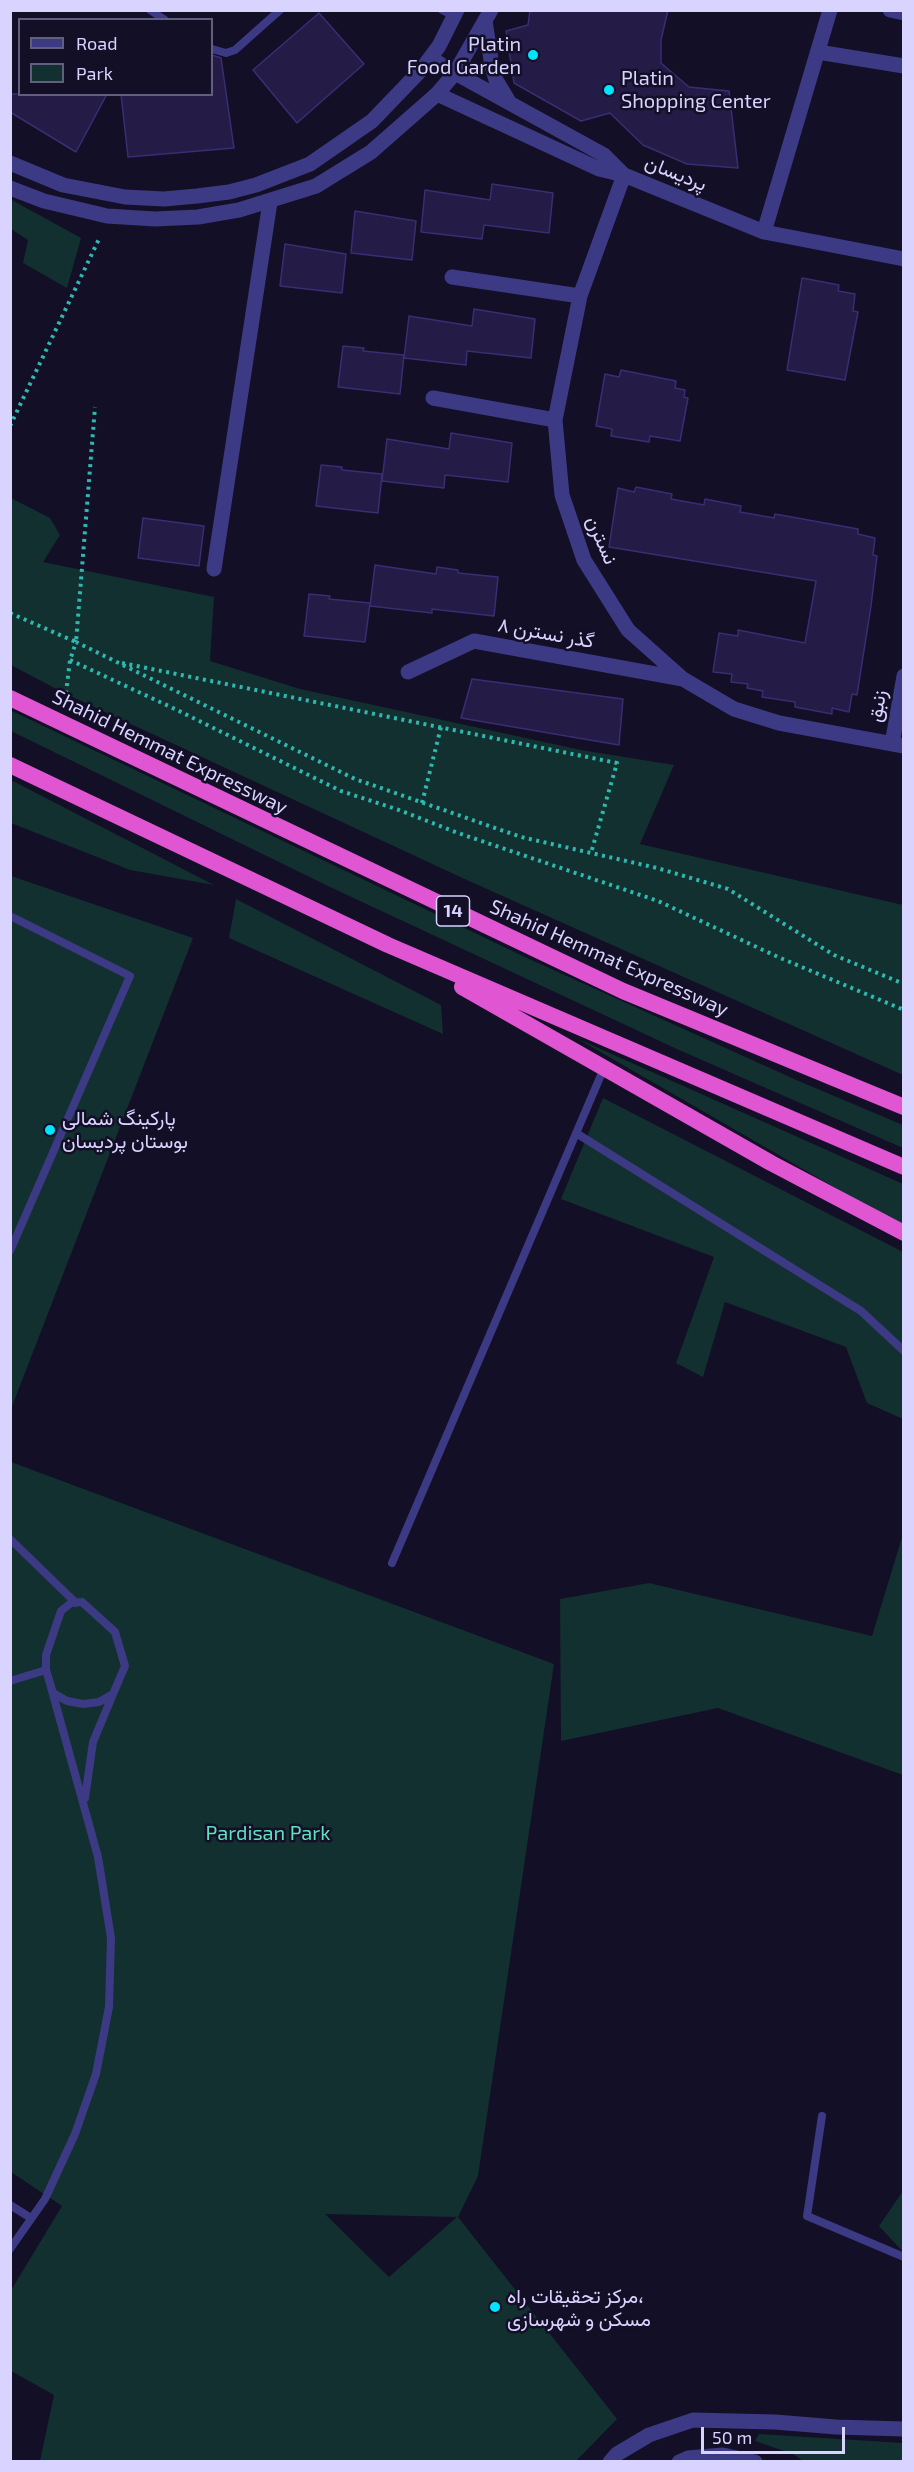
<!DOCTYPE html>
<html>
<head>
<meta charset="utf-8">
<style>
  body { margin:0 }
  #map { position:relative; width:914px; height:2472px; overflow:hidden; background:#130f26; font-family:"Exo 2",sans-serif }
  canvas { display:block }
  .frame { position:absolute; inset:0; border:12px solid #d9d4ff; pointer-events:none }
  .legend { position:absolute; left:18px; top:18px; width:195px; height:78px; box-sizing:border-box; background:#130f26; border:2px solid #625e7d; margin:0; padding:8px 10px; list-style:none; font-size:18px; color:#d9d4ff }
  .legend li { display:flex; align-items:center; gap:12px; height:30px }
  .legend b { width:30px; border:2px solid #625e7d }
  .scale { position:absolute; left:701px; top:2427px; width:144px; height:27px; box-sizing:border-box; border:3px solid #d9d4ff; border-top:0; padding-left:8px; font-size:18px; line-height:21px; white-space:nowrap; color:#d9d4ff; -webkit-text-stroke:4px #130f26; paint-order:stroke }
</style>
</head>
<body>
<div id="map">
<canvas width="914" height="2472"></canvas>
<div class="frame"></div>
<ul class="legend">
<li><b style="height:8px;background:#3d3a85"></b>Road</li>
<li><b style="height:16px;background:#12302f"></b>Park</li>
</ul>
<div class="scale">50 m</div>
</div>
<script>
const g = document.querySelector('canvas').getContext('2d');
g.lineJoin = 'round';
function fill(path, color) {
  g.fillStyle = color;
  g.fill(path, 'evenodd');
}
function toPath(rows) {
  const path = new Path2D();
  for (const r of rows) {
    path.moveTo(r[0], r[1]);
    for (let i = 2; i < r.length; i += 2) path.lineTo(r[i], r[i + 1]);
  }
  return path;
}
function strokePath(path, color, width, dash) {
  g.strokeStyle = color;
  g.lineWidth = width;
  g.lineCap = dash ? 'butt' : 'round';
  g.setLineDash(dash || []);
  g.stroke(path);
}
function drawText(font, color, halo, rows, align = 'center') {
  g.font = font + ' "Exo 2",Vazirmatn,sans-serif';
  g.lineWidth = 5;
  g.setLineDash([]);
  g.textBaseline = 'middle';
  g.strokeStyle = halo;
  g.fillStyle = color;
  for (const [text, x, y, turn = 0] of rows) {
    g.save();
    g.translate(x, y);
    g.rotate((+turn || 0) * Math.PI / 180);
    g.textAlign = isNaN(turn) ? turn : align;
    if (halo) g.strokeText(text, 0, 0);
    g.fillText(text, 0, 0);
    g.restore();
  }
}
fill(toPath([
  [10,199,81,238,67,288,23,263,28,240,11,229],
  [11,498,50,518,60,535,43,562,214,597,210,661,300,689,581,750,674,765,640,844,903,905,903,1075,469,881,64,693,11,665],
  [10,710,527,958,794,1079,903,1125,903,1148,679,1050,328,886,11,731],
  [10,780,11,780,214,885,130,870,11,823],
  [11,876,193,938,11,1409],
  [236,899,441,1005,443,1034,229,938],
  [578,1039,903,1184,903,1224,860,1202],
  [603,1098,903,1252,903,1419,867,1403,846,1347,725,1302,703,1377,676,1363,714,1257,561,1199],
  [11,1462,554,1664,478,2176,458,2217,617,2419,576,2461,40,2461,54,2395,11,2371,10,2292,62,2206,11,2172],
  [325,2214,457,2217,389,2277],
  [903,1534,903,1775,718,1708,561,1741,560,1599,649,1583,872,1636],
  [903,2191,903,2252,879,2226],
  [759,2434,903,2443,903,2461,803,2461,793,2454,755,2441]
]), '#12302f');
const building = toPath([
  [530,10,668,10,661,40,661,63,689,87,729,91,738,168,687,164,643,145,610,113,581,121,514,83,506,31,528,25,530,10],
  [319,13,364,64,297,123,253,70,319,13],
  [212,55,221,58,234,148,128,157,121,94,212,94,212,55],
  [10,94,107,94,76,152,10,112,10,94],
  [492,184,553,193,549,233,484,225,482,239,421,232,425,190,490,200,492,184],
  [355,211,416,221,412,260,351,253,355,211],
  [285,244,346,254,342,293,280,286,285,244],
  [802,278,839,285,838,291,855,294,853,311,858,312,845,380,787,370,802,278],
  [474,309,535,319,531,358,467,351,466,365,404,358,409,316,472,326,474,309],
  [343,346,364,348,363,351,404,355,400,394,338,387,343,346],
  [621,370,676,381,675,388,685,390,684,397,688,398,680,441,650,436,649,442,611,436,612,429,596,426,605,374,619,377,621,370],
  [451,433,512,443,508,482,445,475,444,488,382,481,387,439,449,449,451,433],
  [321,465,342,467,342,470,382,474,378,513,316,506,321,465],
  [636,487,672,494,671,499,704,505,705,499,741,506,740,512,774,518,775,514,858,529,858,534,875,538,873,555,877,556,871,606,857,695,852,694,849,712,832,708,832,714,795,707,795,702,762,697,763,691,747,688,748,684,731,682,732,674,713,672,719,633,738,636,738,630,805,643,816,581,609,547,618,488,634,492,636,487],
  [143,518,204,526,199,566,138,558,143,518],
  [375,565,436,574,437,567,458,570,458,573,498,577,494,616,432,609,432,613,370,606,375,565],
  [309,594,330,596,329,599,370,603,365,642,304,636,309,594],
  [472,679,623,699,619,745,461,718,472,679]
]);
fill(building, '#241b47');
strokePath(building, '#3b2d73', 1.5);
strokePath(toPath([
  [10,426,99,239],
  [10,613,76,642,95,407],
  [70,660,175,709,341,791,399,810,458,833,658,901,778,957,904,1010],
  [122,663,617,763,591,853],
  [65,701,70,660,76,642,355,779,521,837,657,868,728,889,834,955,904,984],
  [422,803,441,727]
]), '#2fb8b0', 4, [3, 4.5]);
strokePath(toPath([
  [150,10,165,20],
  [442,10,454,16],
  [212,49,226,53,235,50,280,10],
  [10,916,130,976,10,1251],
  [576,1133,861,1311,904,1351],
  [10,1539,76,1603],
  [392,1563,604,1068],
  [82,1602,115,1632,125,1666,113,1694,99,1702,83,1704,67,1701,53,1693,46,1670,46,1655,61,1611,71,1603,82,1602],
  [10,1681,46,1670],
  [85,1798,93,1742,113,1694],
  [822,2116,807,2216,904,2257],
  [10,2205,31,2218],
  [10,2249,45,2199,75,2134,96,2074,109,2007,111,1938,98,1857,49,1680]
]), '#3d3a85', 8);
strokePath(toPath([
  [890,10,904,13],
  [485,21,492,66,496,80,508,100],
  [818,52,904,66],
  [455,73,604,155,624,175,764,232,904,259],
  [437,94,599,169,624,175],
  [624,175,580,296,555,420,562,495,584,560,628,630,683,679,734,709,779,723,904,746],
  [764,232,830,10],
  [452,277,580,296],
  [433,398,555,420],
  [214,569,270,202],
  [408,672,474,641,683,679],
  [892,744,904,676]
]), '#3d3a85', 15);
strokePath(toPath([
  [430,58,455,73],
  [10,163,63,185,125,197,164,199,197,196,229,192,256,185,310,164,372,121,421,70,439,46,457,10],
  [10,188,44,201,107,216,155,219,198,217,239,210,316,186,371,152,437,94,455,73,491,10],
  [610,2462,617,2454,649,2435,693,2420,775,2422,836,2427,904,2429],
  [679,2462,688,2458,723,2455,755,2462]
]), '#3d3a85', 15);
strokePath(toPath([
  [10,698,623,991,904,1107],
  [10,765,388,945,904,1167],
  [462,987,771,1163,904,1233]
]), '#e055d1', 16);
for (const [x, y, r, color] of [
  [533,55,6,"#00e5ff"],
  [609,90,6,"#00e5ff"],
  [50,1130,6,"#00e5ff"],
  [495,2307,6,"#00e5ff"]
]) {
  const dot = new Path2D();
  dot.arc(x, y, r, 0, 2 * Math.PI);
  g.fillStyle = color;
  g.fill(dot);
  strokePath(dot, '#130f26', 2);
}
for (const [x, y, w] of [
  [453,911,33]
]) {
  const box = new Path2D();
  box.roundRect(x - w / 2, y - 15, w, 30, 4.5);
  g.fillStyle = '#130f26';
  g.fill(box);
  strokePath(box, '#d9d4ff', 1.5);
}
drawText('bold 18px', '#d9d4ff', null, [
  ["14",453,911]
]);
drawText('20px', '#d9d4ff', '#130f26', [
  ["Platin",521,44,"right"],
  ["Food Garden",521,67,"right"],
  ["Platin",621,78],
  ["Shopping Center",621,101],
  ["پارکینگ شمالی",62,1118],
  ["بوستان پردیسان",62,1141],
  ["مرکز تحقیقات راه،",507,2296],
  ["مسکن و شهرسازی",507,2319]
], 'left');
drawText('20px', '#d9d4ff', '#130f26', [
  ["پردیسان",676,173,22],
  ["نسترن",602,540,67],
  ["گذر نسترن ۸",546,633,10],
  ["زنبق",877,706,-80],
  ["Shahid Hemmat Expressway",170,752,26],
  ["Shahid Hemmat Expressway",609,958,24]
]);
drawText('20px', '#5fe0c0', '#130f26', [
  ["Pardisan Park",268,1833]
]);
</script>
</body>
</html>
